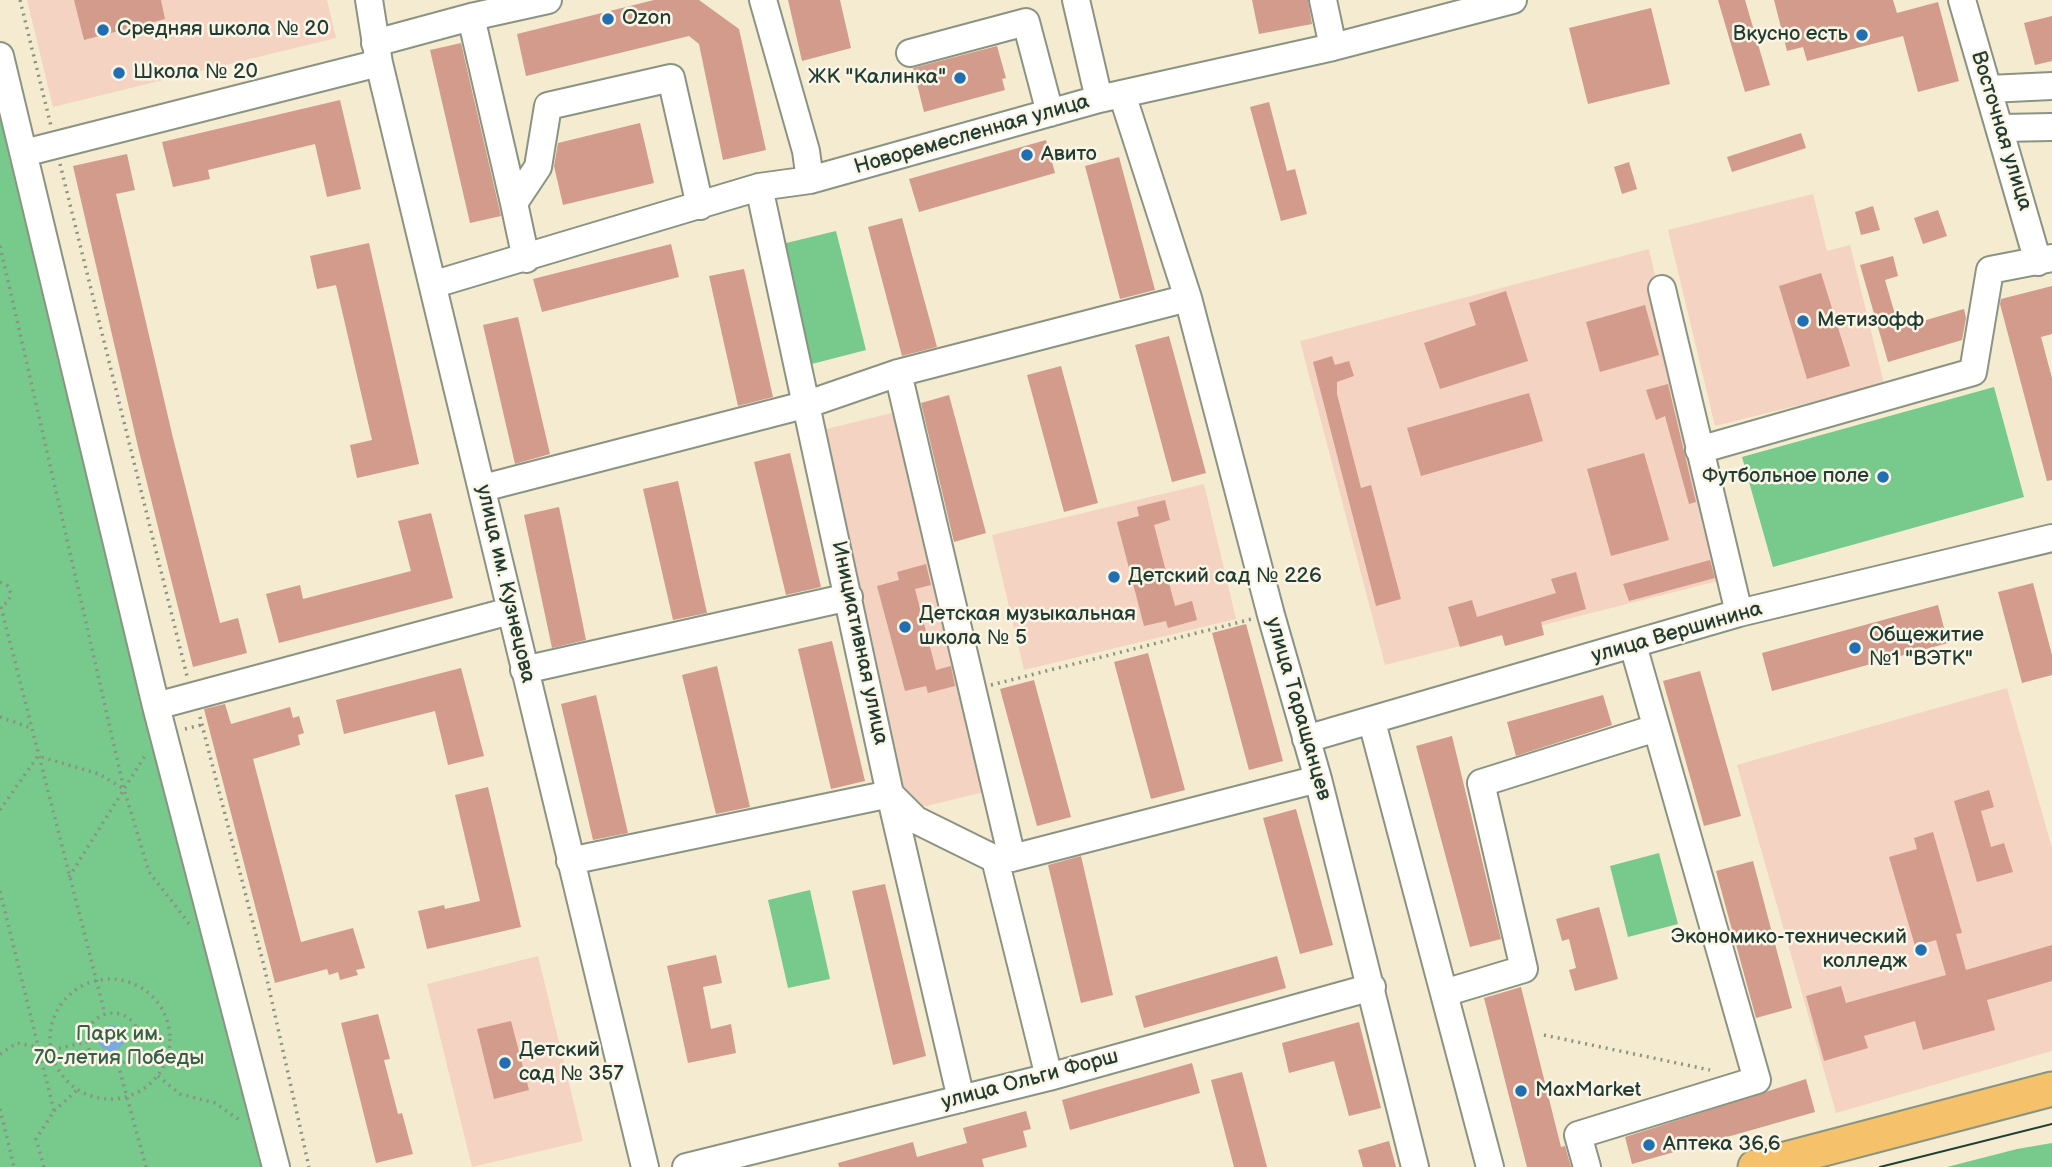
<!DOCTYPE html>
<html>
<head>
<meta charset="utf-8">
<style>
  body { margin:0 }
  canvas { display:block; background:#f4ebd1 }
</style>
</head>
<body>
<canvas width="2052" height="1167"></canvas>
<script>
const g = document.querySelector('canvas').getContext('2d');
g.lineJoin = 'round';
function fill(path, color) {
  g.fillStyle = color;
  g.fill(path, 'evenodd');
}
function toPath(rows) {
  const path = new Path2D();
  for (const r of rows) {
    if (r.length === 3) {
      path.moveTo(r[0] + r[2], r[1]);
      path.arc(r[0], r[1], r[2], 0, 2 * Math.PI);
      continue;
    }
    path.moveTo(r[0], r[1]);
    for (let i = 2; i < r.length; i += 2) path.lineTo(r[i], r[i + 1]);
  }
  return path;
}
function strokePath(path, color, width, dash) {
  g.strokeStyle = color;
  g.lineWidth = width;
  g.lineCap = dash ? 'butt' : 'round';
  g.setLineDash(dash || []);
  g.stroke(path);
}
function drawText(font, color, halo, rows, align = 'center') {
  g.font = font + ' "Balsamiq Sans",sans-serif';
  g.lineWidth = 5;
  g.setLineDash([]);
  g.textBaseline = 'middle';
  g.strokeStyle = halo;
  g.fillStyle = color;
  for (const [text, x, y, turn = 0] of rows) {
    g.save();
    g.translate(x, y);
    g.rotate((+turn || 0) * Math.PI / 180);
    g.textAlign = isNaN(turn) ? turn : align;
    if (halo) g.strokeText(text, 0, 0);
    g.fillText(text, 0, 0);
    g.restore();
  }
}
fill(toPath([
  [27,0,327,0,336,38,53,107],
  [1813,194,1827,251,1850,245,1884,384,1715,426,1668,230],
  [1649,249,1726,579,1385,665,1300,341],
  [896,412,988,791,906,811,814,432],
  [1204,484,1236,619,1024,670,992,535],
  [2007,688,2052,848,2052,1051,1836,1113,1737,765],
  [538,956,583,1141,472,1167,427,984]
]), '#f5d3c2');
fill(toPath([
  [0,67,273,1167,0,1167],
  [836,231,866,350,808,365,778,245],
  [1994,387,2024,497,1773,567,1742,457],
  [1659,853,1678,924,1628,937,1610,866],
  [810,890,830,979,788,988,768,900],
  [2052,1143,2052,1167,1947,1167,2017,1149]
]), '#77c98c');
fill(toPath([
  [111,1038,13]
]), '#7aa9e4');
fill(toPath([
  [74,0,161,0,165,19,84,40],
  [654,0,699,0,739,29,766,150,723,160,699,44,689,36,526,76,517,34],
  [788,0,840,0,851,48,802,61],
  [1252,0,1308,0,1312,24,1259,34],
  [1718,0,1745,0,1770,85,1745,92],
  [1774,0,1893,0,1897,13,1938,2,1959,81,1918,92,1903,36,1807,61,1803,47,1787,51],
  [1651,8,1670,84,1588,104,1569,28],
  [2052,16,2052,61,2035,65,2024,23],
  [461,43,501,216,470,223,430,50],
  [997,46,1006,78,1002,79,1005,90,924,112,913,68],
  [340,100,361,189,327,197,315,144,208,170,210,179,173,187,162,142],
  [1269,102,1287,171,1295,169,1307,214,1281,221,1250,107],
  [640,123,654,183,563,205,554,166,558,143],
  [1801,133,1806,148,1732,172,1727,157],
  [1046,140,1055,173,919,212,909,179],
  [127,154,135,190,116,194,173,438,220,623,238,618,247,653,193,667,138,447,73,166],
  [1119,157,1155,290,1120,299,1085,166],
  [1629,162,1637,189,1622,194,1614,167],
  [1873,206,1880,230,1861,235,1855,212],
  [1938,210,1947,236,1923,244,1914,218],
  [902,218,937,347,902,356,868,227],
  [369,243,419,464,357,478,350,445,372,440,336,285,317,289,310,256],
  [671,244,679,277,542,312,533,279],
  [1893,256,1898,276,1885,280,1899,328,1964,309,1966,318,1962,340,1888,362,1860,265],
  [744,269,773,397,738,406,709,276],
  [1821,273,1850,366,1807,379,1779,286],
  [2052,286,2052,334,2041,337,2052,378,2052,480,2047,481,2000,304,2001,299],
  [1506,291,1528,361,1440,389,1424,343,1476,325,1469,303],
  [1645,305,1659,355,1600,372,1586,322],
  [518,317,550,454,515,464,483,325],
  [1169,336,1206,473,1172,482,1135,345],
  [1332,356,1335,365,1349,361,1354,376,1337,382,1337,394,1361,488,1371,485,1401,599,1376,606,1313,362],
  [1061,366,1098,503,1064,512,1027,375],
  [1668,384,1696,502,1689,504,1665,416,1656,420,1646,390],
  [1529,393,1543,441,1421,476,1407,428],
  [949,395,986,533,954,542,921,403],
  [790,453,821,587,786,595,754,462],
  [1644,453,1669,540,1611,556,1587,469],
  [678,481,707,613,673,620,643,489],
  [1165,500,1170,520,1154,525,1175,606,1192,601,1197,620,1168,628,1166,621,1144,626,1117,522,1139,516,1137,507],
  [559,507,586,640,552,648,524,515],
  [431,513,453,598,279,643,266,594,300,585,303,599,411,571,398,521],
  [1710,560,1715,578,1629,601,1623,584],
  [926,564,931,585,915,589,936,670,951,666,955,686,928,693,926,686,905,691,877,586,899,580,897,572],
  [1576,572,1586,609,1541,622,1544,635,1505,646,1502,635,1460,647,1448,607,1472,600,1477,617,1556,593,1551,579],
  [2033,583,2052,655,2052,675,2022,683,1998,592],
  [1938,605,1948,643,1772,691,1762,653],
  [1246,624,1283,761,1249,770,1212,633],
  [832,641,865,781,831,789,798,649],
  [1148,653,1185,790,1151,799,1114,662],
  [717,666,750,807,716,814,682,675],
  [461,668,484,756,448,765,435,711,344,734,336,700],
  [1700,671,1741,816,1704,826,1663,681],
  [1034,680,1071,817,1037,826,1000,689],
  [596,695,628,833,593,840,561,704],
  [1603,695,1612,725,1516,756,1507,722],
  [225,704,231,724,290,707,293,718,299,716,304,733,298,735,300,745,253,759,301,942,353,928,365,968,356,970,358,975,340,980,338,972,329,975,327,969,275,983,204,709],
  [1452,736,1501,939,1470,947,1416,746],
  [488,787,521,927,427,949,418,911,444,905,445,909,480,901,455,795],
  [1989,790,1994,807,1981,811,1991,847,2004,843,2013,872,1977,882,1954,801],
  [1296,809,1333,945,1300,954,1263,818],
  [1933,832,1962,933,1956,934,1966,970,2052,945,2052,981,1987,1000,1995,1030,1923,1050,1915,1021,1864,1036,1868,1048,1824,1061,1806,996,1841,986,1846,1003,1946,975,1936,940,1915,946,1889,857,1917,849,1914,838],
  [1081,856,1113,995,1081,1003,1048,865],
  [1753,861,1792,1008,1756,1018,1716,871],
  [885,884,926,1056,893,1065,852,891],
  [1599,907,1618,979,1575,991,1569,970,1576,968,1569,939,1562,941,1556,919],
  [716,955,722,983,703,987,711,1029,731,1024,736,1053,688,1063,667,966],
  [1277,956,1286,988,1144,1028,1135,996],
  [1521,987,1561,1147,1565,1146,1571,1167,1527,1167,1484,998],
  [378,1014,390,1059,384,1060,398,1114,402,1113,413,1154,376,1163,341,1023],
  [511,1021,529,1090,494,1099,477,1029],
  [1359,1022,1381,1108,1349,1116,1334,1061,1289,1073,1282,1043],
  [1192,1063,1200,1093,1070,1130,1062,1100],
  [1242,1072,1267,1167,1234,1167,1211,1080],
  [1806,1079,1815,1112,1632,1164,1625,1137],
  [1026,1111,1031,1129,1023,1131,1027,1147,982,1159,984,1167,839,1167,838,1163,913,1142,917,1157,967,1143,963,1128],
  [1389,1141,1396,1167,1363,1167,1358,1150]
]), '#d29b8b');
const minor = toPath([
  [369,0,379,63,645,1167],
  [763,0,806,151,810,180],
  [1076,0,1099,99],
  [1323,0,1333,47],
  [1962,0,2038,262],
  [471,17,548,0],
  [375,43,471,17,514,203],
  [910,53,1026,22,1050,113],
  [0,56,156,706,276,1167],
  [1989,89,2052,86],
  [1122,94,1188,298,1271,615,1318,779,1415,1167],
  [2001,128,2052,127],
  [24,153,379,63],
  [759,187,890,794,961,1099],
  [526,259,514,203,538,167,548,106,671,78,700,206],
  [435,284,759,187,810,180,1099,99,1333,47,1513,0],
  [1662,289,1739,613],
  [898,373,1012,858],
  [1699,450,1973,372,1990,270,2052,258],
  [483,488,808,404,898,373,1188,298],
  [524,670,849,597],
  [156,706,510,611],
  [1372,722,1490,1167],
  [1306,739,1739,613,2052,538],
  [995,859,1012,858,1318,779],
  [570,861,890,794,916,820,995,859,1049,1077],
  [1444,993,1524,969,1481,783,1656,728],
  [686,1167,1049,1077,1372,987],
  [1587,1167,1578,1135,1757,1080,1633,645]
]);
const major = toPath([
  [1755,1167,2052,1089]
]);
strokePath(minor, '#8a9482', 30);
strokePath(major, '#8a9482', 37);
strokePath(toPath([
  [20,0,51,126],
  [60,164,187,676],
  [0,246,124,789,149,872,191,926],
  [0,582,8,586,11,594,8,602,0,607],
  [1,607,105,1014],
  [991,685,1252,619],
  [0,717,31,728],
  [200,717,264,966,309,1167],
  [185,729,201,725],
  [0,810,38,756,99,774,124,789],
  [69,877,146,754],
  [0,891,54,1111,36,1139,44,1167],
  [110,1039,60],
  [113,1039,26],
  [1544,1035,1710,1070],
  [0,1054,17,1043,52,1050,87,1042],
  [118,1064,146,1167],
  [158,1076,180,1094,215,1103,241,1121],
  [0,1109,14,1167],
  [54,1111,78,1089]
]), '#8a9482', 3.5, [2, 5]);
strokePath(minor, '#fff', 26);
strokePath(major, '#f5c16b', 33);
strokePath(toPath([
  [1880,1167,2052,1124]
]), '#1f3d34', 2);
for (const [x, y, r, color] of [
  [608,19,7,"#1f6fb2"],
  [103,30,7,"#1f6fb2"],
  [1862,35,7,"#1f6fb2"],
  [119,73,7,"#1f6fb2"],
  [960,78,7,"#1f6fb2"],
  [1027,155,7,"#1f6fb2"],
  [1803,321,7,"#1f6fb2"],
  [1883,477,7,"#1f6fb2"],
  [1114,577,7,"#1f6fb2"],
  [905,627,7,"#1f6fb2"],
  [1855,648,7,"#1f6fb2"],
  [1921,950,7,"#1f6fb2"],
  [505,1063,7,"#1f6fb2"],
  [1521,1091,7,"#1f6fb2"],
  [1649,1145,7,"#1f6fb2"]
]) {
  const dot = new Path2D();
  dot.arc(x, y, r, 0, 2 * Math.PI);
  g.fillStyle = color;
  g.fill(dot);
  strokePath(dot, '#fcf5e5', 2.5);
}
drawText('21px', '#1f3d34', '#fcf5e5', [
  ["Ozon",622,19],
  ["Средняя школа № 20",117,30],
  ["Вкусно есть",1848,35,"right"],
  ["Школа № 20",133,73],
  ["ЖК \"Калинка\"",946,78,"right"],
  ["Авито",1041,155],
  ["Метизофф",1817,321],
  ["Футбольное поле",1869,477,"right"],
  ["Детский сад № 226",1128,577],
  ["Детская музыкальная",919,615],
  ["школа № 5",919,639],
  ["Общежитие",1869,636],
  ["№1 \"ВЭТК\"",1869,660],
  ["Экономико-технический",1907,938,"right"],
  ["колледж",1907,962,"right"],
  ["Детский",519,1051],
  ["сад № 357",519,1075],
  ["MaxMarket",1535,1091],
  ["Аптека 36,6",1663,1145]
], 'left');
drawText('21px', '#1f3d34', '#fcf5e5', [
  ["Восточная улица",2001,131,73],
  ["Новоремесленная улица",972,135,-16],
  ["улица им. Кузнецова",505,584,77],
  ["улица Вершинина",1677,633,-16],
  ["Инициативная улица",859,643,78],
  ["улица Таращанцев",1298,709,74],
  ["улица Ольги Форш",1030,1080,-15]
]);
drawText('21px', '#35604a', '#fcf5e5', [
  ["Парк им.",119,1035],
  ["70-летия Победы",119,1059]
]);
</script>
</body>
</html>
